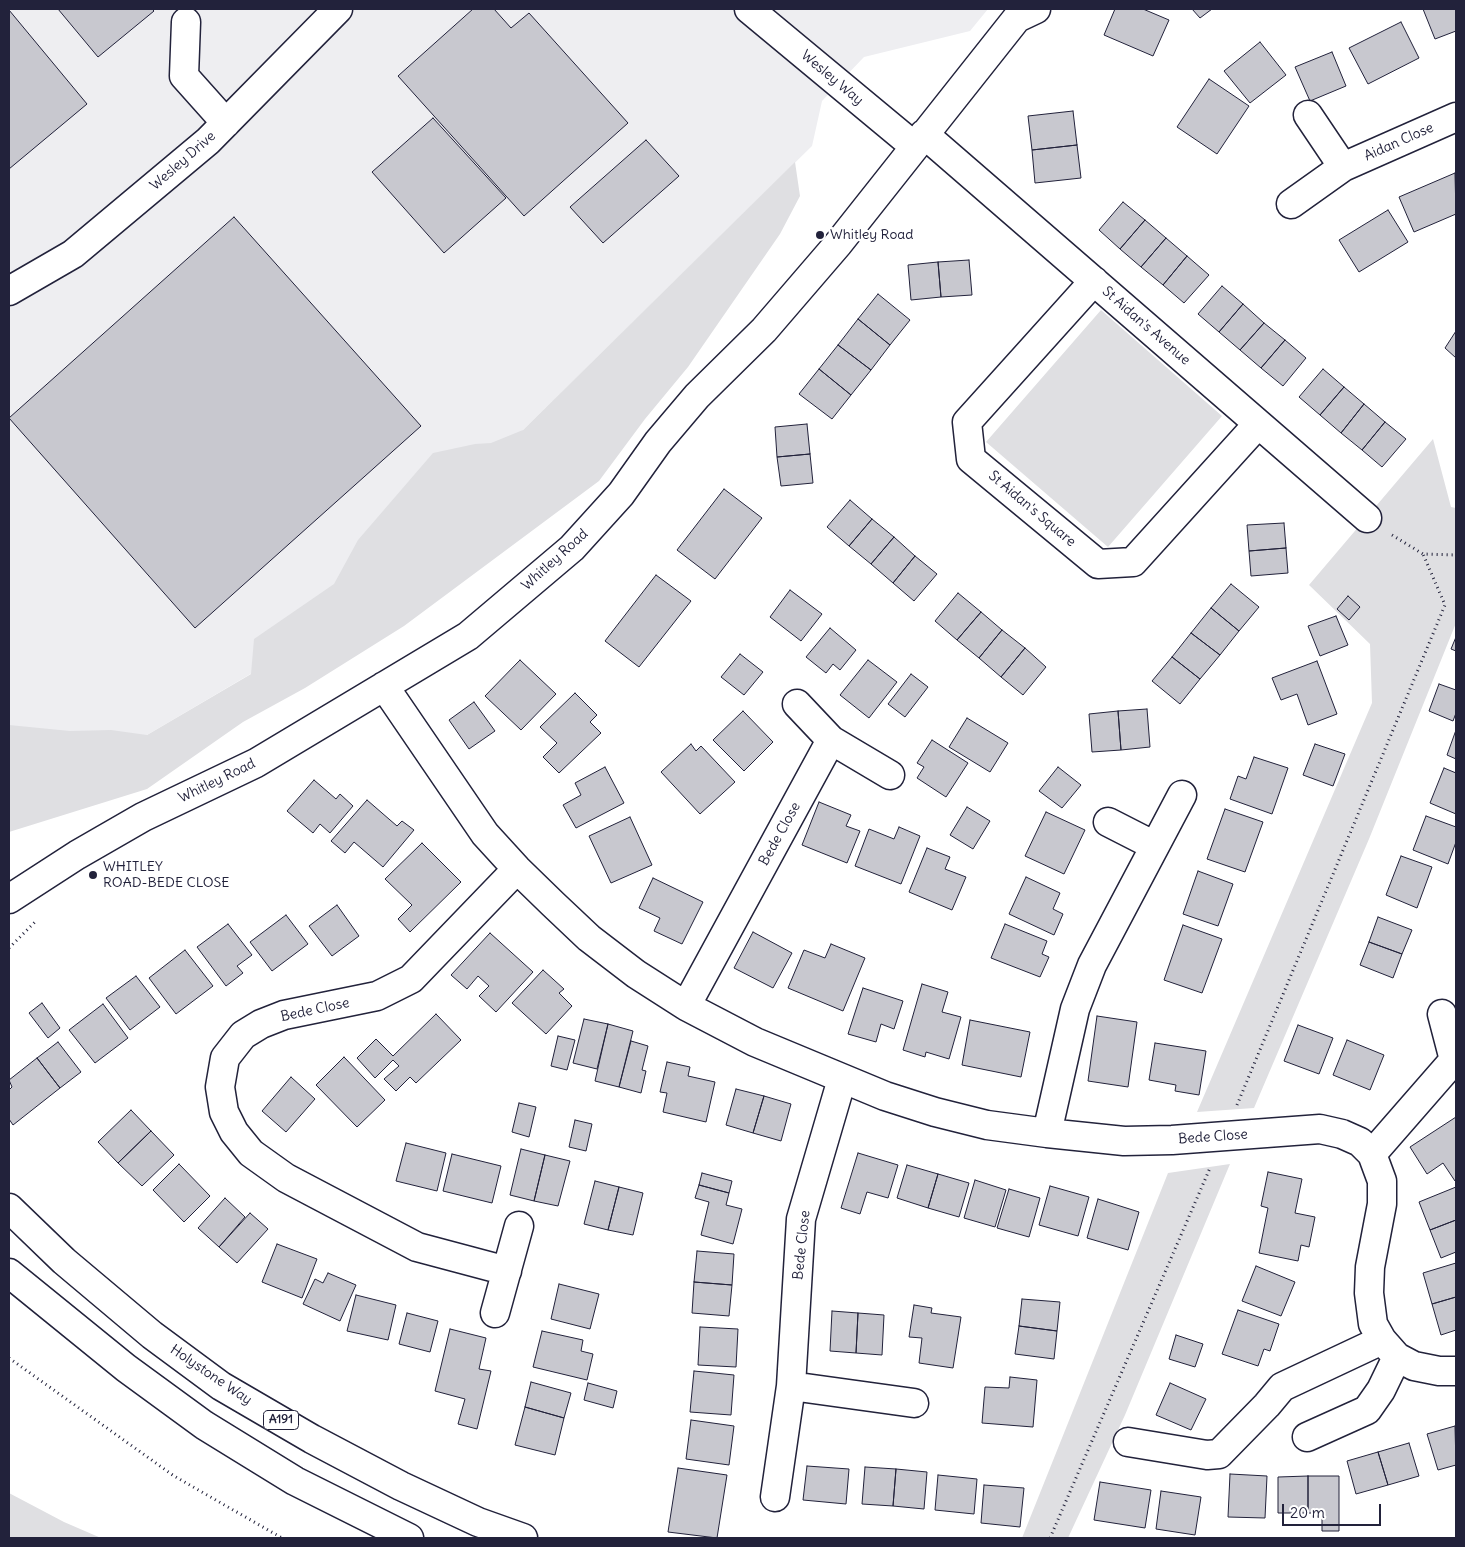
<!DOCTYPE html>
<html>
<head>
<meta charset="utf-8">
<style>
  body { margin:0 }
  #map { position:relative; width:1465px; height:1547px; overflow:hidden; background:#fff; font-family:Delius,sans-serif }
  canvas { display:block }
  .frame { position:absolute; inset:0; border:10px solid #22223b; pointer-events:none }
  .scale { position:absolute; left:1282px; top:1504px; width:99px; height:22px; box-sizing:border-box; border:2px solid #22223b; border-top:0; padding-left:6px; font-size:15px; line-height:18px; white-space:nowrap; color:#22223b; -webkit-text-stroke:4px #fff; paint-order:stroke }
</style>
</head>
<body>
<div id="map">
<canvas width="1465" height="1547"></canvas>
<div class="frame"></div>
<div class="scale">20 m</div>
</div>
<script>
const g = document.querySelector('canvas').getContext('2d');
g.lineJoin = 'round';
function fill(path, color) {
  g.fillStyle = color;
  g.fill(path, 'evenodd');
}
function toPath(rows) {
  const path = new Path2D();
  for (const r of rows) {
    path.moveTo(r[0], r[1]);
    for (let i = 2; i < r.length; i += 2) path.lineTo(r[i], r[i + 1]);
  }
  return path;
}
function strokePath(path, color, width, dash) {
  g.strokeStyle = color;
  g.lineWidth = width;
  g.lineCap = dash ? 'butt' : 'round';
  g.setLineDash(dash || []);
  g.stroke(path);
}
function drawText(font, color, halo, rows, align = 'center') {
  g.font = font + ' Delius,sans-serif';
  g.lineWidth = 5;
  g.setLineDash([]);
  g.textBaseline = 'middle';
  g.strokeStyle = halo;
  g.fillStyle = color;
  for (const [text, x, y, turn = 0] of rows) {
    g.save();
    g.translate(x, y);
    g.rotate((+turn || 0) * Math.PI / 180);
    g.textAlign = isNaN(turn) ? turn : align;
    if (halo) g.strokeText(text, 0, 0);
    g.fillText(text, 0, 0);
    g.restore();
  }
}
fill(toPath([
  [9,9,988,9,970,31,864,57,822,101,812,146,523,430,398,587,79,775,9,786]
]), '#eeeef1');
fill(toPath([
  [795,162,800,196,780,234,688,367,645,419,599,481,404,626,305,688,243,722,147,789,9,832,9,725,70,731,111,730,147,735,251,674,254,639,334,584,358,540,433,453,475,444,491,443,523,430],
  [1101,310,1222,416,1108,547,986,442],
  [1433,439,1451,507,1456,508,1456,623,1369,839,1254,1108,1197,1112,1372,703,1370,644,1309,585],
  [1230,1164,1125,1415,1068,1538,1022,1538,1168,1173],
  [9,1493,64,1522,101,1538,9,1538]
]), '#dfdfe2');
const building = toPath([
  [58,9,152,9,154,11,98,57,58,9],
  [473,9,494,9,511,28,529,13,628,123,524,216,398,76,473,9],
  [1115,9,1143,9,1169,20,1153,56,1104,35,1115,9],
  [1192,9,1212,9,1200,18,1192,9],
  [1423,9,1456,9,1456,31,1435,39,1423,9],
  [9,10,87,104,9,169,9,10],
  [1401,22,1419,58,1368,84,1349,48,1401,22],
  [1260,42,1286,75,1250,103,1224,71,1260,42],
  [1332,52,1346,86,1310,101,1295,67,1332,52],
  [1209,79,1249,106,1217,154,1177,127,1209,79],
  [1073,111,1077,145,1032,150,1028,116,1073,111],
  [433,118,506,198,444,253,372,172,433,118],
  [646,140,679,176,603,243,570,207,646,140],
  [1077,145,1081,178,1035,183,1032,150,1077,145],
  [1455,173,1456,214,1414,232,1399,197,1455,173],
  [1123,202,1145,220,1120,249,1099,230,1123,202],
  [1388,210,1408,242,1359,272,1339,240,1388,210],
  [234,217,421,426,195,628,9,418,234,217],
  [1145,220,1166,238,1141,267,1120,249,1145,220],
  [1166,238,1187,256,1163,285,1141,267,1166,238],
  [1187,256,1209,275,1184,303,1163,285,1187,256],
  [969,260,972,295,941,297,938,262,969,260],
  [938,262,941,297,911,300,908,265,938,262],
  [1222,286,1243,304,1219,332,1198,314,1222,286],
  [878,294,910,320,890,345,858,319,878,294],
  [1243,304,1264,323,1240,350,1219,332,1243,304],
  [858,319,890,345,871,370,838,345,858,319],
  [1264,323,1285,340,1261,368,1240,350,1264,323],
  [1456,331,1456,358,1445,348,1456,331],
  [1285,340,1306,358,1283,386,1261,368,1285,340],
  [838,345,871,370,851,395,819,369,838,345],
  [819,369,851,395,832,419,799,394,819,369],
  [1323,369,1344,387,1320,415,1299,397,1323,369],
  [1344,387,1364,404,1341,433,1320,415,1344,387],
  [1364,404,1385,422,1362,450,1341,433,1364,404],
  [1385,422,1406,439,1382,467,1362,450,1385,422],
  [807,424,810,454,777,457,775,427,807,424],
  [810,454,813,483,781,486,777,457,810,454],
  [724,489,762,518,715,579,677,550,724,489],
  [850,500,872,519,849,546,827,527,850,500],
  [872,519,894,537,871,564,849,546,872,519],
  [1284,523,1286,548,1249,551,1247,525,1284,523],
  [894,537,915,556,893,583,871,564,894,537],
  [1286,548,1288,573,1251,576,1249,551,1286,548],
  [915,556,937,574,914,601,893,583,915,556],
  [656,575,691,601,639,667,605,641,656,575],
  [1231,584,1259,607,1239,631,1211,608,1231,584],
  [790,590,822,614,801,641,770,617,790,590],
  [958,593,981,612,957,640,935,621,958,593],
  [1348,596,1360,607,1349,620,1337,609,1348,596],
  [1211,608,1239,631,1220,655,1191,633,1211,608],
  [981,612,1002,630,979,658,957,640,981,612],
  [1336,616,1348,645,1320,656,1308,626,1336,616],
  [830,628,856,650,840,670,833,664,826,673,806,657,830,628],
  [1002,630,1025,648,1001,677,979,658,1002,630],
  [1191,633,1220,655,1200,679,1172,657,1191,633],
  [1456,637,1456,651,1451,649,1456,637],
  [1025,648,1046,667,1023,695,1001,677,1025,648],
  [740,654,763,672,744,695,721,677,740,654],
  [1172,657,1200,679,1180,704,1152,681,1172,657],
  [520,660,556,694,521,730,485,696,520,660],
  [868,660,897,682,869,718,840,695,868,660],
  [1317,661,1337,714,1308,725,1297,694,1281,700,1272,678,1317,661],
  [911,674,928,687,905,717,888,704,911,674],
  [1439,684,1456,690,1456,713,1453,721,1429,711,1439,684],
  [575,693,597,715,590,722,601,733,559,773,543,757,557,743,540,727,575,693],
  [474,702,495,731,469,749,449,720,474,702],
  [1147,709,1150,747,1121,750,1118,711,1147,709],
  [743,711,773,742,744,771,713,740,743,711],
  [1118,711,1121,750,1092,752,1089,714,1118,711],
  [967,718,1008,743,990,772,949,747,967,718],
  [1456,730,1456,759,1447,755,1456,730],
  [932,740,968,763,946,797,917,778,924,767,917,763,932,740],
  [691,744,696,751,701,746,735,782,700,814,661,772,691,744],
  [1315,744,1345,754,1333,786,1303,775,1315,744],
  [1254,757,1288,768,1272,814,1230,799,1238,776,1246,779,1254,757],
  [605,767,624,803,576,828,563,805,581,795,575,783,605,767],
  [1058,767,1081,785,1062,808,1039,791,1058,767],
  [1444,768,1456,773,1456,814,1430,803,1444,768],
  [314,780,336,799,340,794,353,806,330,833,320,824,313,833,287,811,314,780],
  [367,800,397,826,402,821,414,830,383,867,354,842,345,853,331,841,367,800],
  [819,802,851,815,846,826,860,831,847,863,802,845,819,802],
  [967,807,990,821,973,849,950,835,967,807],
  [1225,809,1263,822,1245,872,1207,859,1225,809],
  [1046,812,1085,830,1064,874,1025,856,1046,812],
  [1426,816,1456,827,1456,842,1448,864,1413,850,1426,816],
  [630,817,652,865,611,883,589,836,630,817],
  [899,827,920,836,901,884,855,866,869,829,894,839,899,827],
  [422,843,461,882,410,932,398,919,412,905,385,879,422,843],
  [927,848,950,857,945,869,966,877,952,910,909,892,927,848],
  [1401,856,1432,867,1417,908,1386,895,1401,856],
  [1198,871,1233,884,1218,926,1183,914,1198,871],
  [1026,877,1060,893,1053,909,1063,914,1054,935,1009,914,1026,877],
  [653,878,703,902,682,944,654,931,660,918,639,908,653,878],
  [337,905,359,936,332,956,309,926,337,905],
  [286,915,308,944,272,971,250,942,286,915],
  [1378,917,1412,930,1402,954,1369,942,1378,917],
  [228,924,252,955,237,966,243,973,226,986,197,947,228,924],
  [1005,924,1047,941,1042,954,1049,957,1040,977,991,958,1005,924],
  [1183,925,1222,939,1202,993,1164,980,1183,925],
  [753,932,792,953,773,988,734,968,753,932],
  [490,933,533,972,496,1012,479,996,489,986,478,976,467,989,451,975,490,933],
  [1369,942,1402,954,1393,978,1360,965,1369,942],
  [831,944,865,958,843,1011,788,988,804,950,825,958,831,944],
  [185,950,213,986,176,1014,149,978,185,950],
  [543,970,564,989,559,993,572,1006,546,1034,512,1003,543,970],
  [136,976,160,1007,130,1030,106,998,136,976],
  [922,984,948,992,942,1012,961,1017,949,1059,926,1052,925,1057,903,1050,922,984],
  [863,988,903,1001,894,1029,881,1024,876,1042,848,1034,863,988],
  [42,1003,60,1028,48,1038,29,1013,42,1003],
  [103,1004,128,1038,95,1063,69,1030,103,1004],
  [436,1014,461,1040,416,1083,410,1077,396,1091,384,1079,399,1066,393,1060,375,1078,357,1058,376,1039,393,1056,436,1014],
  [1097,1016,1137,1022,1128,1087,1088,1081,1097,1016],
  [584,1019,608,1024,597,1069,573,1063,584,1019],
  [970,1020,1030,1032,1021,1077,962,1065,970,1020],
  [608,1024,633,1031,619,1087,595,1081,608,1024],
  [1298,1025,1333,1038,1319,1074,1284,1061,1298,1025],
  [558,1036,575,1040,567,1070,551,1066,558,1036],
  [1347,1040,1384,1055,1370,1090,1333,1075,1347,1040],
  [631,1041,648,1046,642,1070,646,1071,641,1093,619,1087,631,1041],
  [58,1042,81,1072,60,1088,37,1058,58,1042],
  [1155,1043,1206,1051,1199,1095,1175,1091,1176,1085,1149,1080,1155,1043],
  [344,1057,385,1100,357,1127,316,1085,344,1057],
  [37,1058,60,1088,13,1125,9,1119,9,1090,12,1087,9,1080,37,1058],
  [667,1062,690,1067,688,1076,715,1082,706,1122,663,1112,667,1093,660,1092,667,1062],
  [291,1077,315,1099,286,1132,262,1111,291,1077],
  [736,1089,764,1096,753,1133,726,1125,736,1089],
  [764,1096,791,1104,781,1141,753,1133,764,1096],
  [519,1103,536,1107,529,1137,512,1132,519,1103],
  [131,1110,151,1131,118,1163,98,1142,131,1110],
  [1456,1117,1456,1180,1455,1181,1443,1163,1427,1174,1410,1147,1456,1117],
  [575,1120,592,1124,586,1151,569,1147,575,1120],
  [151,1131,174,1155,142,1186,118,1163,151,1131],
  [406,1143,446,1153,437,1191,396,1181,406,1143],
  [521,1149,545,1155,534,1201,510,1195,521,1149],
  [858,1153,898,1165,888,1198,867,1192,860,1214,841,1208,858,1153],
  [452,1154,501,1166,492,1203,443,1191,452,1154],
  [545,1155,570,1161,558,1206,534,1201,545,1155],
  [179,1164,210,1196,184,1222,153,1190,179,1164],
  [907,1165,938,1174,928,1208,897,1198,907,1165],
  [1268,1172,1302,1179,1295,1213,1315,1217,1309,1247,1301,1245,1298,1261,1259,1253,1268,1208,1261,1206,1268,1172],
  [702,1173,732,1181,729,1193,699,1185,702,1173],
  [938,1174,969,1183,959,1217,928,1208,938,1174],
  [975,1180,1006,1190,995,1227,964,1218,975,1180],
  [595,1181,619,1187,608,1230,584,1224,595,1181],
  [699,1185,729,1193,726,1205,742,1209,733,1244,701,1235,709,1202,695,1198,699,1185],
  [1050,1186,1089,1197,1078,1236,1039,1225,1050,1186],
  [619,1187,643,1193,633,1235,608,1230,619,1187],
  [1456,1187,1456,1220,1430,1230,1419,1202,1456,1187],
  [1009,1189,1040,1198,1029,1237,997,1228,1009,1189],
  [225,1198,245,1217,219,1247,198,1228,225,1198],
  [1098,1199,1139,1212,1128,1250,1087,1238,1098,1199],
  [250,1213,268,1229,237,1263,219,1247,250,1213],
  [1456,1220,1456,1252,1441,1258,1430,1230,1456,1220],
  [277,1244,317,1259,302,1298,262,1282,277,1244],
  [697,1251,734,1254,732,1285,694,1282,697,1251],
  [1456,1263,1456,1297,1432,1304,1423,1273,1456,1263],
  [1256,1266,1295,1282,1281,1316,1242,1301,1256,1266],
  [328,1273,356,1285,340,1321,303,1304,315,1279,323,1283,328,1273],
  [694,1282,732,1285,729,1316,692,1313,694,1282],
  [559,1284,599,1294,590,1329,551,1319,559,1284],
  [356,1295,396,1305,388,1340,347,1331,356,1295],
  [1456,1297,1456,1330,1441,1335,1432,1304,1456,1297],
  [1022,1299,1060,1302,1057,1331,1019,1326,1022,1299],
  [914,1305,932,1308,931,1313,961,1317,953,1368,919,1363,922,1338,909,1337,914,1305],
  [1238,1310,1279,1324,1270,1351,1264,1349,1258,1366,1222,1354,1238,1310],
  [832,1311,858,1313,856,1353,830,1351,832,1311],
  [407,1313,438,1321,430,1352,399,1344,407,1313],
  [858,1313,884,1315,882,1355,856,1353,858,1313],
  [1019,1326,1057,1331,1054,1359,1015,1354,1019,1326],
  [700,1327,738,1329,736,1367,698,1365,700,1327],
  [450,1329,486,1338,479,1369,491,1371,477,1429,458,1424,465,1399,435,1391,450,1329],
  [542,1331,583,1340,581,1351,593,1354,587,1380,533,1367,542,1331],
  [1176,1335,1203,1344,1195,1367,1169,1359,1176,1335],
  [694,1371,734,1375,731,1415,690,1412,694,1371],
  [1010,1377,1037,1380,1033,1427,982,1423,985,1387,1009,1388,1010,1377],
  [531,1382,571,1393,564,1418,525,1407,531,1382],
  [588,1383,617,1391,613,1408,584,1400,588,1383],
  [1170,1383,1206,1399,1191,1430,1156,1415,1170,1383],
  [525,1407,564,1418,555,1455,515,1445,525,1407],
  [691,1420,734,1426,729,1465,686,1459,691,1420],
  [1455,1426,1456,1465,1438,1470,1427,1434,1455,1426],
  [1409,1443,1419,1476,1388,1485,1378,1452,1409,1443],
  [1378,1452,1388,1485,1356,1494,1347,1461,1378,1452],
  [807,1466,849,1469,846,1504,803,1500,807,1466],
  [865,1467,896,1469,893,1506,862,1504,865,1467],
  [678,1468,727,1475,717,1538,668,1532,678,1468],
  [896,1469,927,1472,924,1509,893,1506,896,1469],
  [1230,1474,1267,1476,1265,1518,1228,1517,1230,1474],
  [938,1475,977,1479,974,1514,935,1510,938,1475],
  [1308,1476,1308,1513,1278,1513,1278,1477,1308,1476],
  [1308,1476,1339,1476,1339,1531,1322,1531,1322,1513,1308,1513,1308,1476],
  [1100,1482,1151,1490,1145,1528,1094,1520,1100,1482],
  [984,1485,1024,1488,1020,1527,981,1523,984,1485],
  [1161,1491,1201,1497,1195,1535,1156,1529,1161,1491]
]);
fill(building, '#c8c8cf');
strokePath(building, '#22223b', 1);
const minor = toPath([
  [749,9,914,146],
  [186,22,184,76,226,123],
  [1308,115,1343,167],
  [924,134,1367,518],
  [1291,204,1343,167,1456,117],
  [1094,281,967,422,971,459,1098,564,1133,562,1258,424],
  [9,291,73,254,208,141,338,9],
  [384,686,485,834,517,869,553,904,589,938,636,974,686,1006,755,1042,885,1096,935,1112,987,1125,1047,1133,1124,1141,1172,1140,1320,1129,1342,1134,1360,1142,1372,1154,1382,1181,1382,1204,1370,1267,1369,1293,1373,1324,1382,1340,1397,1357,1414,1366,1439,1371,1456,1371],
  [797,704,831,740,890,775],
  [1108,822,1155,846],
  [9,899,77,855,143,817,256,763,468,636,572,548,621,494,658,442,697,396,764,330,838,244,1017,18,1036,9],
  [686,1006,831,740],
  [1442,1014,1454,1060,1456,1060],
  [1047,1133,1075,1009,1092,965,1182,795],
  [1372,1154,1454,1060],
  [507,1271,417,1247,286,1178,251,1153,234,1132,224,1112,220,1087,225,1058,243,1035,261,1024,284,1015,377,996,411,979,517,869],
  [495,1313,519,1226],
  [791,1386,914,1403],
  [1307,1437,1367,1410,1381,1390,1397,1357],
  [1128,1442,1207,1455,1219,1454,1267,1405,1282,1387,1382,1340],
  [775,1497,791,1386,801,1219,842,1079]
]);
const major = toPath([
  [9,1208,64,1261,152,1335,221,1386,312,1439,401,1486,478,1522,523,1538],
  [9,1273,126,1368,204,1425,295,1481,409,1538]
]);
strokePath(minor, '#22223b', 31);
strokePath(major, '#22223b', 31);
strokePath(toPath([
  [1392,535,1423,554,1456,555],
  [9,948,37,920],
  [1237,1105,1445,605,1423,554],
  [9,1358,174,1476,282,1538],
  [1050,1538,1210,1168]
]), '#22223b', 3, [1, 4]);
strokePath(minor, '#fff', 28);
strokePath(major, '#fff', 28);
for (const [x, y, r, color] of [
  [820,235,5,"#22223b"],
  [93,875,5,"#22223b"]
]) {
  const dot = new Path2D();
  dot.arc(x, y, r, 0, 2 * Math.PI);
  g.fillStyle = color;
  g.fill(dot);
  strokePath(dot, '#fff', 2);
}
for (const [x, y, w] of [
  [281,1420,35]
]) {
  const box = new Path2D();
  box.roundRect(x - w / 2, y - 9.5, w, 19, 4);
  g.fillStyle = '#fff';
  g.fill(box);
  strokePath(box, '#22223b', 1);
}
drawText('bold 12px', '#22223b', null, [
  ["A191",281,1420]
]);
drawText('14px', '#22223b', '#fff', [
  ["Wesley Way",832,78,40],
  ["Aidan Close",1399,142,-24],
  ["Wesley Drive",183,161,-41],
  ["St Aidan's Avenue",1146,326,41],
  ["St Aidan's Square",1032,509,40],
  ["Whitley Road",555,560,-42],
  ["Whitley Road",217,781,-26],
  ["Bede Close",780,834,-61],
  ["Bede Close",315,1010,-12],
  ["Bede Close",1213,1137,-4],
  ["Bede Close",802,1245,-84],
  ["Holystone Way",211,1375,34]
]);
drawText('14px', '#22223b', '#fff', [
  ["Whitley Road",830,235],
  ["WHITLEY",103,867],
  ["ROAD-BEDE CLOSE",103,883]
], 'left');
</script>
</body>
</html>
